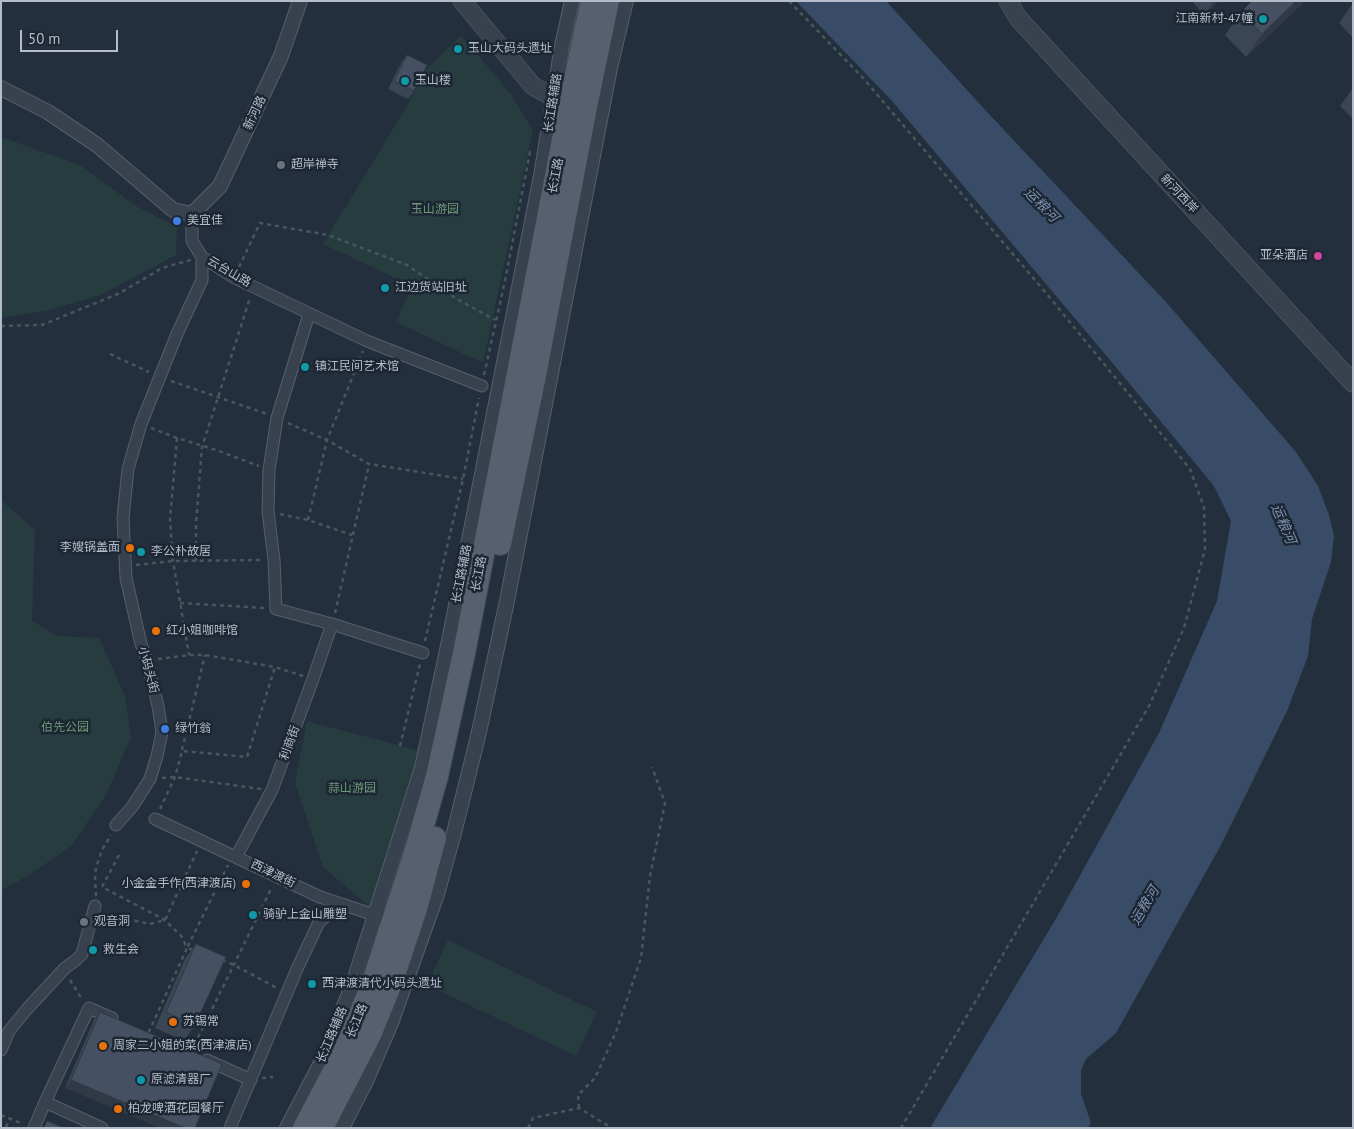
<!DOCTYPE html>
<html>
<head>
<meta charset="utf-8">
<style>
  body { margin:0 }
  #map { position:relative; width:1354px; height:1129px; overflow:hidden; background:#242f3e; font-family:"PT Sans",sans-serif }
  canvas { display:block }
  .frame { position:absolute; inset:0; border:2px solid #b4bcc9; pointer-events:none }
  .scale { position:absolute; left:20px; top:30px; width:98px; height:22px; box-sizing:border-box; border:2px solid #b4bcc9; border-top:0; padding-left:6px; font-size:15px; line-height:18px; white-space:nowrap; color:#b4bcc9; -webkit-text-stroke:4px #1d2633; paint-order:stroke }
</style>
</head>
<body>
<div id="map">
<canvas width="1354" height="1129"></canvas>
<div class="frame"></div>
<div class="scale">50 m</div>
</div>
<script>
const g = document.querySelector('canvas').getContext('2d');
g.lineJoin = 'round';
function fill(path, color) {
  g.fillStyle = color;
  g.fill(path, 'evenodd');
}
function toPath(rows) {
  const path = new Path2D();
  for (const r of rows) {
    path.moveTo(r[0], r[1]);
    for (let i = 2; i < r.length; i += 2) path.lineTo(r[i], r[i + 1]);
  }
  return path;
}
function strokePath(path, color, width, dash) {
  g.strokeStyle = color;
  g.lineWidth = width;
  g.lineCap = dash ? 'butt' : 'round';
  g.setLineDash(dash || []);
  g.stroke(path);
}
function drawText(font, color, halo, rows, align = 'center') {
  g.font = font + ' "PT Sans","Noto Sans SC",sans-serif';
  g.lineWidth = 5;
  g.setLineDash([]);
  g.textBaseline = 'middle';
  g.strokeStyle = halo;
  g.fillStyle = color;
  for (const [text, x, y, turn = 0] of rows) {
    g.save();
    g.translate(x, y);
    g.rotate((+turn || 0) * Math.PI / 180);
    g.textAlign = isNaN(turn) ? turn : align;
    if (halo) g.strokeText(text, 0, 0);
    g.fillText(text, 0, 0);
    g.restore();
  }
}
fill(toPath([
  [461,35,511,94,533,130,483,363,396,322,412,286,323,244,408,104,424,72],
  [1,137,80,165,136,206,177,227,176,255,101,295,49,310,1,318],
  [1,500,35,530,32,621,57,636,99,638,125,696,131,737,106,795,71,846,28,876,1,890],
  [307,721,420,751,370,907,323,867,295,783],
  [448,940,597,1012,576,1056,427,985]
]), '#263c3f');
fill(toPath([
  [796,1,886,1,988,113,1165,301,1296,452,1318,486,1329,515,1334,536,1331,562,1312,619,1308,656,1287,711,1221,845,1116,1033,1086,1059,1081,1070,1081,1094,1091,1123,1088,1128,930,1128,1057,917,1159,733,1217,601,1231,521,1214,486,1110,360,892,101]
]), '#394c67');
const pedestrian = toPath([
  [192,214,192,241,202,257,235,278,367,341,482,386],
  [309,314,277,418,269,470,268,511,274,560,276,609,332,624,423,653],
  [155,819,320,897,393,921],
  [116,825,132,807,150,779,157,756,162,732,158,706,147,660,141,644,126,578,123,518,128,469,141,424,177,334,202,280,202,257],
  [236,857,272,790,313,679,332,624],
  [1,1050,9,1031,27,1009,65,968,76,960,82,954,95,906],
  [207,1060,251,1080],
  [34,1128,45,1102],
  [102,1128,45,1102,89,1008,112,1018],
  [230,1128,297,969,319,922,341,904]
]);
const minor = toPath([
  [1,88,48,112,97,145,173,210,192,214,220,186,281,56,300,1],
  [287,1128,322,1061,353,984,422,768,449,641,541,176,562,46,572,1],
  [342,1128,366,1081,391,1023,437,894,454,833,479,732,507,601,610,68,626,1]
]);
const tertiary = toPath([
  [462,1,533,86,554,98,583,106],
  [1008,1,1018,18,1353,383]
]);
const primary = toPath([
  [500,544,534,381,586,107,608,1],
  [304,1128,346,1048,372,985,416,850,437,776,464,653,570,103,592,1],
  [322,1128,370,1035,392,981,416,909,435,838]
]);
strokePath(pedestrian, '#565f6c', 13);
strokePath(minor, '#565f6c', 16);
strokePath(tertiary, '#565f6c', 19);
strokePath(primary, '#414a57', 24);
strokePath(toPath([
  [789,1,863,78,1046,293,1190,469,1204,507,1205,549,1184,628,1149,706,901,1128],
  [239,267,260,223,328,235,407,265,457,299,495,320],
  [1,326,42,325,120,293,162,268,191,260],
  [110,354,149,372],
  [484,375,505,281,530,152,531,153],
  [171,381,267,414],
  [288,423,327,440,369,464,463,479],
  [151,428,177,438,216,450,259,466],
  [177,438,170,519,173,561,189,655],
  [280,514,308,520,352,535],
  [308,520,327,440,363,351],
  [196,561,196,524,202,447,250,298],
  [136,565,173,561,262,560],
  [180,603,264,608],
  [335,613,369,465],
  [425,641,463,479,479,398],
  [158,659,189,655,205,655,275,667,303,676],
  [400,746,420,664],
  [182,750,205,655],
  [162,778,175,777,261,789],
  [160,809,175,777,182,751,247,757,275,667],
  [119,855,102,887,163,919,171,926,182,937,187,948,148,1034],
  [96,896,95,877,96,868,102,850,111,835],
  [103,916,112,916,150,924,165,920,197,851],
  [193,950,187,948,228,865],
  [222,960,234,965,277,988],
  [70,980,82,999],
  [191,1052,272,887],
  [262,1078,273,1077],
  [579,1108,578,1095,595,1078,616,1032,641,958,650,876,665,803,652,767],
  [1,1115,23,1124],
  [6,1127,10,1118],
  [528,1128,533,1118,579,1108,612,1128]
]), '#44595c', 2.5, [4, 4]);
strokePath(pedestrian, '#38414e', 11);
strokePath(minor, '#38414e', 14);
strokePath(tertiary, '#38414e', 18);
strokePath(primary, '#56606e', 22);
fill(toPath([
  [1192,1,1219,1,1204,15],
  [1252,1,1304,1,1302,4,1246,57,1225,35,1241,12],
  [1353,3,1353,38,1339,23],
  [407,55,414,91,408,99,388,89,401,63],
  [1353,88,1353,119,1340,106],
  [196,944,195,1025,184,1041,155,1028,185,959],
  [100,1012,195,1128,65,1088,94,1020]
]), '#3b4654');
fill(toPath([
  [1214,1,1219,1,1204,15],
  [1296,1,1304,1,1302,4,1246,57,1262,34],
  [71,1080,185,1128,160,1128,65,1088]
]), '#303945');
const building = toPath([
  [1252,1,1296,1,1262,34,1241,12,1252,1],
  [407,55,427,65,414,91,394,81,407,55],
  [196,944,226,957,195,1025,166,1012,196,944],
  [100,1012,222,1064,195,1128,185,1128,71,1080,100,1012],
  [47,1121,64,1128,44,1128,47,1121]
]);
fill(building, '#455162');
strokePath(building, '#303945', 1);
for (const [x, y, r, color] of [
  [1263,19,5,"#0f9aa8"],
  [458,49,5,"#0f9aa8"],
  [405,81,5,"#0f9aa8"],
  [281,165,5,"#6b7280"],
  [177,221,5,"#3f7fe0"],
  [1318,256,5,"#d1479c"],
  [385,288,5,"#0f9aa8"],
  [305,367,5,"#0f9aa8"],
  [130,548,5,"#e8710a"],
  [141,552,5,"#0f9aa8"],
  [156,631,5,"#e8710a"],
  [165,729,5,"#3f7fe0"],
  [246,884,5,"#e8710a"],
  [253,915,5,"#0f9aa8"],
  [84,922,5,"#6b7280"],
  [93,950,5,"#0f9aa8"],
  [312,984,5,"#0f9aa8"],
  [173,1022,5,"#e8710a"],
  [103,1046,5,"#e8710a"],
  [141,1080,5,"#0f9aa8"],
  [118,1109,5,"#e8710a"]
]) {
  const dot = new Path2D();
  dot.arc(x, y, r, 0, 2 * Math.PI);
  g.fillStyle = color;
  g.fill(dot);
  strokePath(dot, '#1d2633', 2);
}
drawText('12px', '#b4bcc9', '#1d2633', [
  ["江南新村-47幢",1253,19,"right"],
  ["玉山大码头遗址",468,49],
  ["玉山楼",415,81],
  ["超岸禅寺",291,165],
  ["美宜佳",187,221],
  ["亚朵酒店",1308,256,"right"],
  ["江边货站旧址",395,288],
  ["镇江民间艺术馆",315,367],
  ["李嫂锅盖面",120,548,"right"],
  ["李公朴故居",151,552],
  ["红小姐咖啡馆",166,631],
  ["绿竹翁",175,729],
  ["小金金手作(西津渡店)",236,884,"right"],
  ["骑驴上金山雕塑",263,915],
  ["观音洞",94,922],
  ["救生会",103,950],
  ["西津渡清代小码头遗址",322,984],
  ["苏锡常",183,1022],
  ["周家二小姐的菜(西津渡店)",113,1046],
  ["原滤清器厂",151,1080],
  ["柏龙啤酒花园餐厅",128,1109]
], 'left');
drawText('12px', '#b4bcc9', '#1d2633', [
  ["长江路辅路",553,103,-81],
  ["新河路",255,113,-65],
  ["长江路",556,176,-79],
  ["新河西岸",1179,194,47],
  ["云台山路",229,272,30],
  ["长江路辅路",462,574,-79],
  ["长江路",479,574,-79],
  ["小码头街",148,670,75],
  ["利商街",290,743,-70],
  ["西津渡街",273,874,26],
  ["长江路",357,1021,-67],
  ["长江路辅路",332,1035,-67]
]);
drawText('12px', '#6b9a76', '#1d2633', [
  ["玉山游园",435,210],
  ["伯先公园",65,728],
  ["蒜山游园",352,789]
]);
drawText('italic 14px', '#7c92b1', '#1d2633', [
  ["运粮河",1041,205,45],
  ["运粮河",1283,524,67],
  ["运粮河",1145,906,-59]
]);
</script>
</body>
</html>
